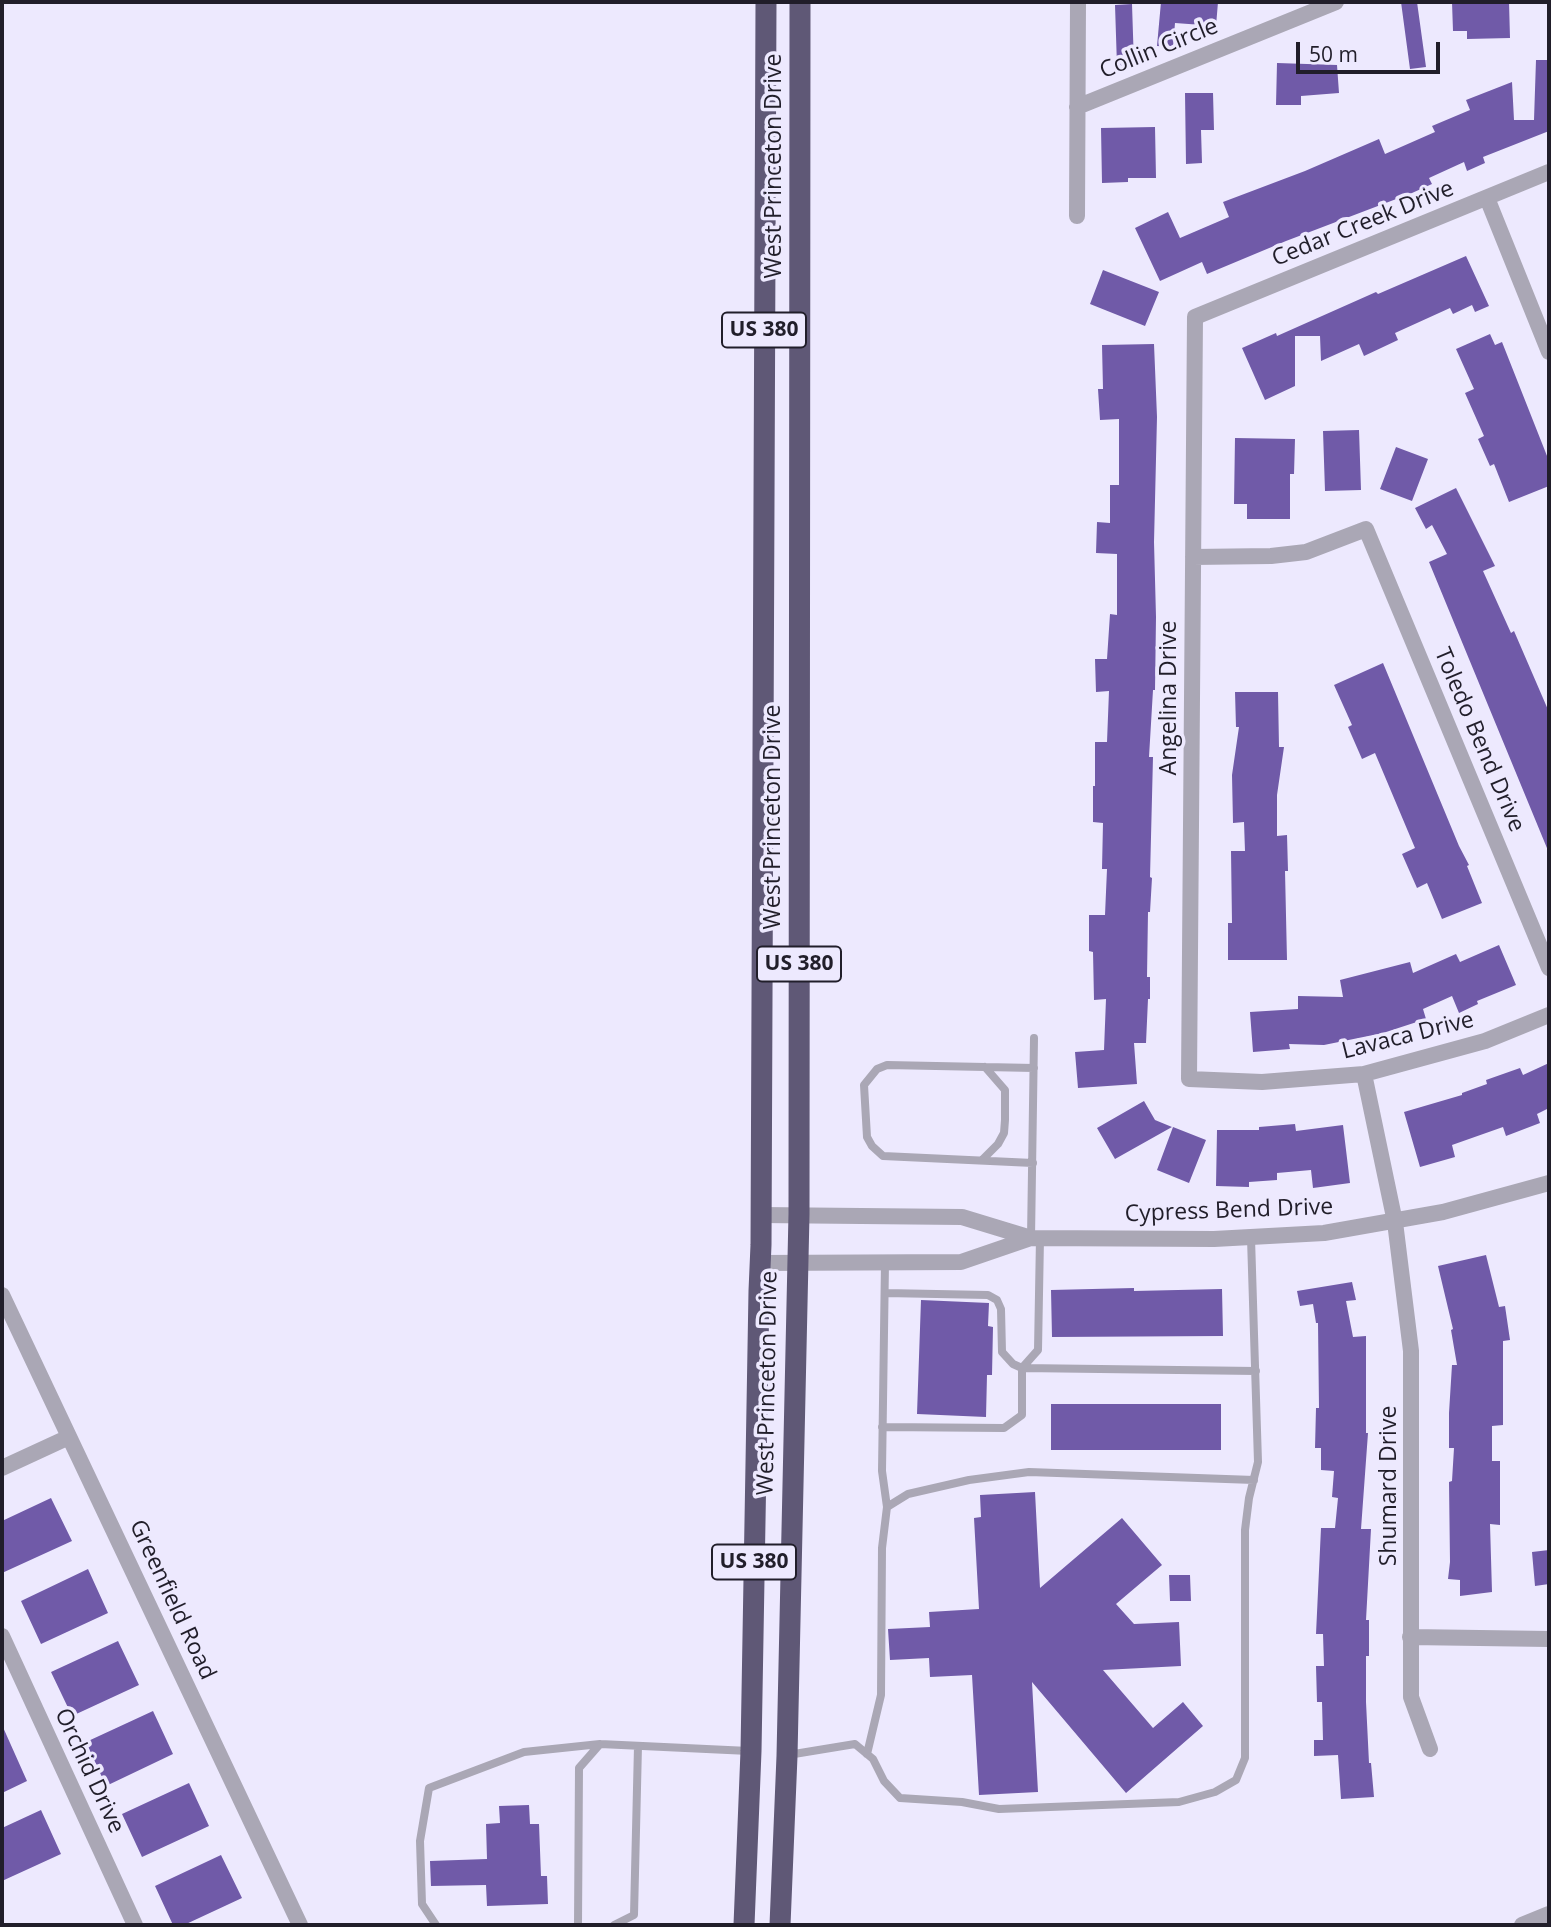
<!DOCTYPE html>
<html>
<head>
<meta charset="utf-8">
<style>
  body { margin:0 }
  #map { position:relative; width:1551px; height:1927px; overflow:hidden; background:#ede9fe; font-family:"Open Sans",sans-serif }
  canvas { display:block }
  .frame { position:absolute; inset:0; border:4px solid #211e2a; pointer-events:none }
  .scale { position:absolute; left:1296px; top:42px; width:144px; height:32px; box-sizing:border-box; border:4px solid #211e2a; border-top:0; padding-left:9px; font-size:21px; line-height:24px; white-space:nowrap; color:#211e2a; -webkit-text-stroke:5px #ede9fe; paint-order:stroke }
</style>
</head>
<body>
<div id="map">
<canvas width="1551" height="1927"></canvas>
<div class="frame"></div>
<div class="scale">50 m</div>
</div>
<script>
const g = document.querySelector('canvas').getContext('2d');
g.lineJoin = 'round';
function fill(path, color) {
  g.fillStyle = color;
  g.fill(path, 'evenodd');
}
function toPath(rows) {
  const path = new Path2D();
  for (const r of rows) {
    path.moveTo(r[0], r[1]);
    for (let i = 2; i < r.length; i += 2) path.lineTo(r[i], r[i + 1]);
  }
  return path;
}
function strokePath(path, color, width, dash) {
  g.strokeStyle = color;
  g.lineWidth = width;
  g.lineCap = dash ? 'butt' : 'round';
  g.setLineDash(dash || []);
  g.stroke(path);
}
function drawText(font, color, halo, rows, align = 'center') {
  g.font = font + ' "Open Sans",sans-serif';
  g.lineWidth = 7;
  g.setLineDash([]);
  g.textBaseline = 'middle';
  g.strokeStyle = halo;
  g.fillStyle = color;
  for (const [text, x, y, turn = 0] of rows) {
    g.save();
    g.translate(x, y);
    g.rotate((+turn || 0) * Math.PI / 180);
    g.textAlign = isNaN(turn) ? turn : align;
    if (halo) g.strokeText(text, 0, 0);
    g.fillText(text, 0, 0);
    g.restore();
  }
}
fill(toPath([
  [1161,2,1218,2,1216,26,1175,23,1173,47,1157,46],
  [1401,2,1417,2,1426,67,1410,69],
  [1452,2,1509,2,1510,38,1467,39,1467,31,1453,31],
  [1132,4,1134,65,1117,66,1115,5],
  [1536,60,1549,60,1549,131,1483,157,1485,163,1467,171,1464,162,1429,178,1432,184,1412,193,1286,241,1207,274,1202,262,1160,281,1135,228,1168,212,1180,238,1229,217,1223,202,1305,171,1379,139,1385,154,1435,132,1432,126,1470,110,1466,100,1512,82,1514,120,1534,120],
  [1277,63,1337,65,1339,93,1301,96,1301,105,1276,105],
  [1185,93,1213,93,1214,130,1201,130,1202,163,1186,164],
  [1155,127,1156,178,1128,178,1128,182,1102,183,1101,128],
  [1466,256,1489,306,1475,312,1472,305,1453,314,1450,308,1395,333,1398,340,1364,356,1359,344,1321,361,1320,336,1295,336,1295,386,1265,400,1242,348,1276,333,1277,336,1376,292,1378,294],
  [1103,270,1159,292,1145,326,1090,304],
  [1490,334,1495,345,1502,342,1549,461,1549,486,1509,502,1494,464,1490,466,1478,439,1484,436,1465,393,1474,389,1456,349],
  [1154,344,1157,417,1154,542,1156,617,1155,690,1153,690,1149,757,1153,757,1150,877,1152,878,1150,912,1148,912,1147,977,1150,977,1150,999,1148,999,1146,1043,1134,1043,1137,1084,1078,1088,1075,1052,1104,1050,1106,999,1094,1000,1093,952,1089,951,1089,915,1105,915,1107,869,1102,869,1103,823,1093,822,1093,786,1095,786,1095,742,1107,742,1109,691,1096,692,1095,659,1107,659,1110,614,1117,615,1117,554,1096,553,1097,522,1110,523,1110,485,1119,485,1119,419,1100,420,1098,389,1103,389,1102,345],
  [1359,430,1361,490,1325,491,1323,431],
  [1235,438,1295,439,1294,474,1290,474,1290,519,1247,519,1247,504,1234,504],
  [1396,447,1428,459,1412,501,1380,489],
  [1456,488,1495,566,1483,571,1511,633,1514,631,1549,712,1549,853,1429,562,1447,554,1432,525,1426,529,1415,508],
  [1383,663,1459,846,1469,865,1467,866,1482,903,1442,919,1427,883,1417,888,1402,854,1415,848,1375,753,1362,759,1348,727,1352,725,1334,685],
  [1235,692,1278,692,1279,747,1284,747,1277,795,1277,836,1287,835,1288,871,1285,871,1287,960,1228,960,1228,923,1232,923,1231,851,1245,851,1244,822,1233,823,1232,775,1239,727,1236,727],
  [1499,945,1516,985,1477,1001,1478,1004,1459,1013,1452,996,1423,1009,1426,1019,1383,1033,1324,1045,1289,1044,1290,1049,1253,1052,1250,1012,1298,1009,1298,996,1343,997,1340,980,1410,962,1413,973,1456,954,1460,962],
  [1549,1063,1549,1108,1537,1114,1540,1123,1506,1136,1503,1127,1452,1145,1455,1157,1420,1167,1404,1112,1462,1095,1462,1093,1487,1084,1486,1080,1520,1068,1523,1075],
  [1144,1101,1155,1120,1172,1127,1115,1159,1097,1128],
  [1295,1124,1296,1131,1343,1125,1350,1183,1313,1188,1311,1170,1277,1173,1277,1180,1249,1182,1249,1187,1216,1186,1217,1130,1259,1130,1259,1127],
  [1173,1127,1206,1140,1189,1183,1157,1170],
  [1486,1255,1499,1307,1505,1306,1510,1340,1503,1341,1503,1425,1492,1426,1492,1461,1500,1461,1500,1525,1490,1524,1492,1592,1460,1596,1460,1580,1448,1579,1450,1562,1449,1482,1452,1481,1454,1448,1449,1448,1449,1413,1452,1365,1457,1365,1451,1330,1453,1329,1438,1266],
  [1352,1282,1356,1300,1346,1301,1353,1337,1366,1336,1366,1433,1368,1433,1361,1529,1371,1529,1366,1620,1369,1620,1369,1656,1366,1656,1366,1702,1369,1763,1371,1763,1374,1797,1341,1799,1338,1755,1314,1756,1314,1740,1323,1740,1322,1702,1317,1702,1316,1666,1324,1666,1323,1634,1316,1634,1321,1528,1335,1528,1338,1498,1332,1497,1334,1471,1321,1470,1321,1448,1315,1448,1316,1408,1319,1408,1318,1323,1316,1323,1313,1304,1300,1306,1297,1291],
  [1134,1288,1134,1291,1222,1289,1223,1336,1052,1337,1051,1290],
  [921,1300,989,1303,988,1326,993,1327,992,1375,987,1375,986,1417,917,1414],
  [1051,1404,1221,1404,1221,1450,1051,1450],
  [1035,1492,1040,1588,1122,1518,1162,1565,1116,1604,1134,1624,1179,1622,1181,1666,1103,1670,1153,1728,1183,1702,1203,1726,1126,1793,1032,1682,1038,1792,979,1795,972,1675,930,1677,929,1658,890,1660,888,1629,930,1627,929,1612,979,1609,974,1518,981,1517,980,1495],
  [51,1498,72,1541,2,1573,2,1521],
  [1549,1550,1549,1584,1535,1586,1532,1552],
  [88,1569,108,1613,41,1644,21,1601],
  [1169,1575,1190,1575,1191,1601,1170,1601],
  [118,1641,139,1685,72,1716,51,1672],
  [153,1711,173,1754,106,1786,86,1742],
  [2,1725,27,1781,2,1793],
  [189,1783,209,1826,142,1857,122,1814],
  [529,1805,530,1824,539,1824,541,1876,547,1876,548,1904,487,1906,486,1885,431,1886,430,1861,487,1859,486,1824,500,1823,499,1806],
  [41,1810,61,1854,2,1881,2,1828],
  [221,1855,242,1898,184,1925,173,1925,155,1886]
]), '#705aa8');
strokePath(toPath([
  [982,1160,998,1144,1004,1133,1005,1120,1005,1090,985,1067],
  [1033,1163,883,1156,872,1146,867,1137,864,1085,877,1069,887,1065,1034,1068],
  [1031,1238,1034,1038],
  [885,1263,882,1471,887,1507],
  [885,1293,988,1295,997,1300,1001,1309,1002,1352,1013,1364,1022,1368,1038,1350,1040,1238],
  [882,1427,1004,1428,1022,1415,1022,1368,1256,1371],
  [867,1754,881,1695,882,1548,887,1507,908,1494,969,1480,1029,1472,1254,1480],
  [788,1755,855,1744,873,1759,884,1781,900,1798,962,1802,999,1809,1179,1802,1215,1792,1236,1780,1245,1758,1245,1530,1249,1498,1258,1462,1251,1238],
  [436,1925,422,1904,420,1841,429,1788,524,1752,600,1744],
  [578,1925,579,1768,600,1744,749,1751],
  [614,1925,634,1915,638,1746]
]), '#aaa7b5', 8);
strokePath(toPath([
  [1077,107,1336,2],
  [1549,172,1195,317,1189,1079,1262,1082,1364,1074,1485,1041,1549,1015],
  [1487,198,1549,352],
  [1077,216,1078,2],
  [1193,557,1271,556,1306,552,1366,529,1549,968],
  [1364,1074,1395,1222,1411,1351,1411,1697,1430,1749],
  [1031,1238,1214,1239,1324,1233,1443,1212,1549,1183],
  [761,1263,961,1262,1031,1238,962,1217,761,1215],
  [2,1295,300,1925],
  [2,1468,69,1437],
  [2,1636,135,1925],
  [1410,1637,1549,1639],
  [1522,1925,1549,1914]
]), '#aaa7b5', 16);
strokePath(toPath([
  [744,1925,751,1751,759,1291,761,1245,766,2],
  [780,1925,787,1756,799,1214,800,2]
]), '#5f5876', 21);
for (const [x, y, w] of [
  [764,330,84],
  [799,964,84],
  [754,1562,84]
]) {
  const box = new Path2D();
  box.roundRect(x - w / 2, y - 17.5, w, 35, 5);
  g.fillStyle = '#ede9fe';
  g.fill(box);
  strokePath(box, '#211e2a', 2);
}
drawText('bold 21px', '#211e2a', null, [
  ["US 380",764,330],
  ["US 380",799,964],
  ["US 380",754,1562]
]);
drawText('23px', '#211e2a', '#ede9fe', [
  ["Collin Circle",1159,49,-22],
  ["West Princeton Drive",774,166,-90],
  ["Cedar Creek Drive",1363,224,-22],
  ["Angelina Drive",1169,698,-90],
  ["Toledo Bend Drive",1479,740,67],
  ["West Princeton Drive",773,817,-90],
  ["Lavaca Drive",1408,1036,-14],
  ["Cypress Bend Drive",1229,1211,-2],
  ["West Princeton Drive",768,1383,-89],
  ["Shumard Drive",1389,1486,-90],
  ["Greenfield Road",172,1600,65],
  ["Orchid Drive",89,1771,65]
]);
</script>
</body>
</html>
